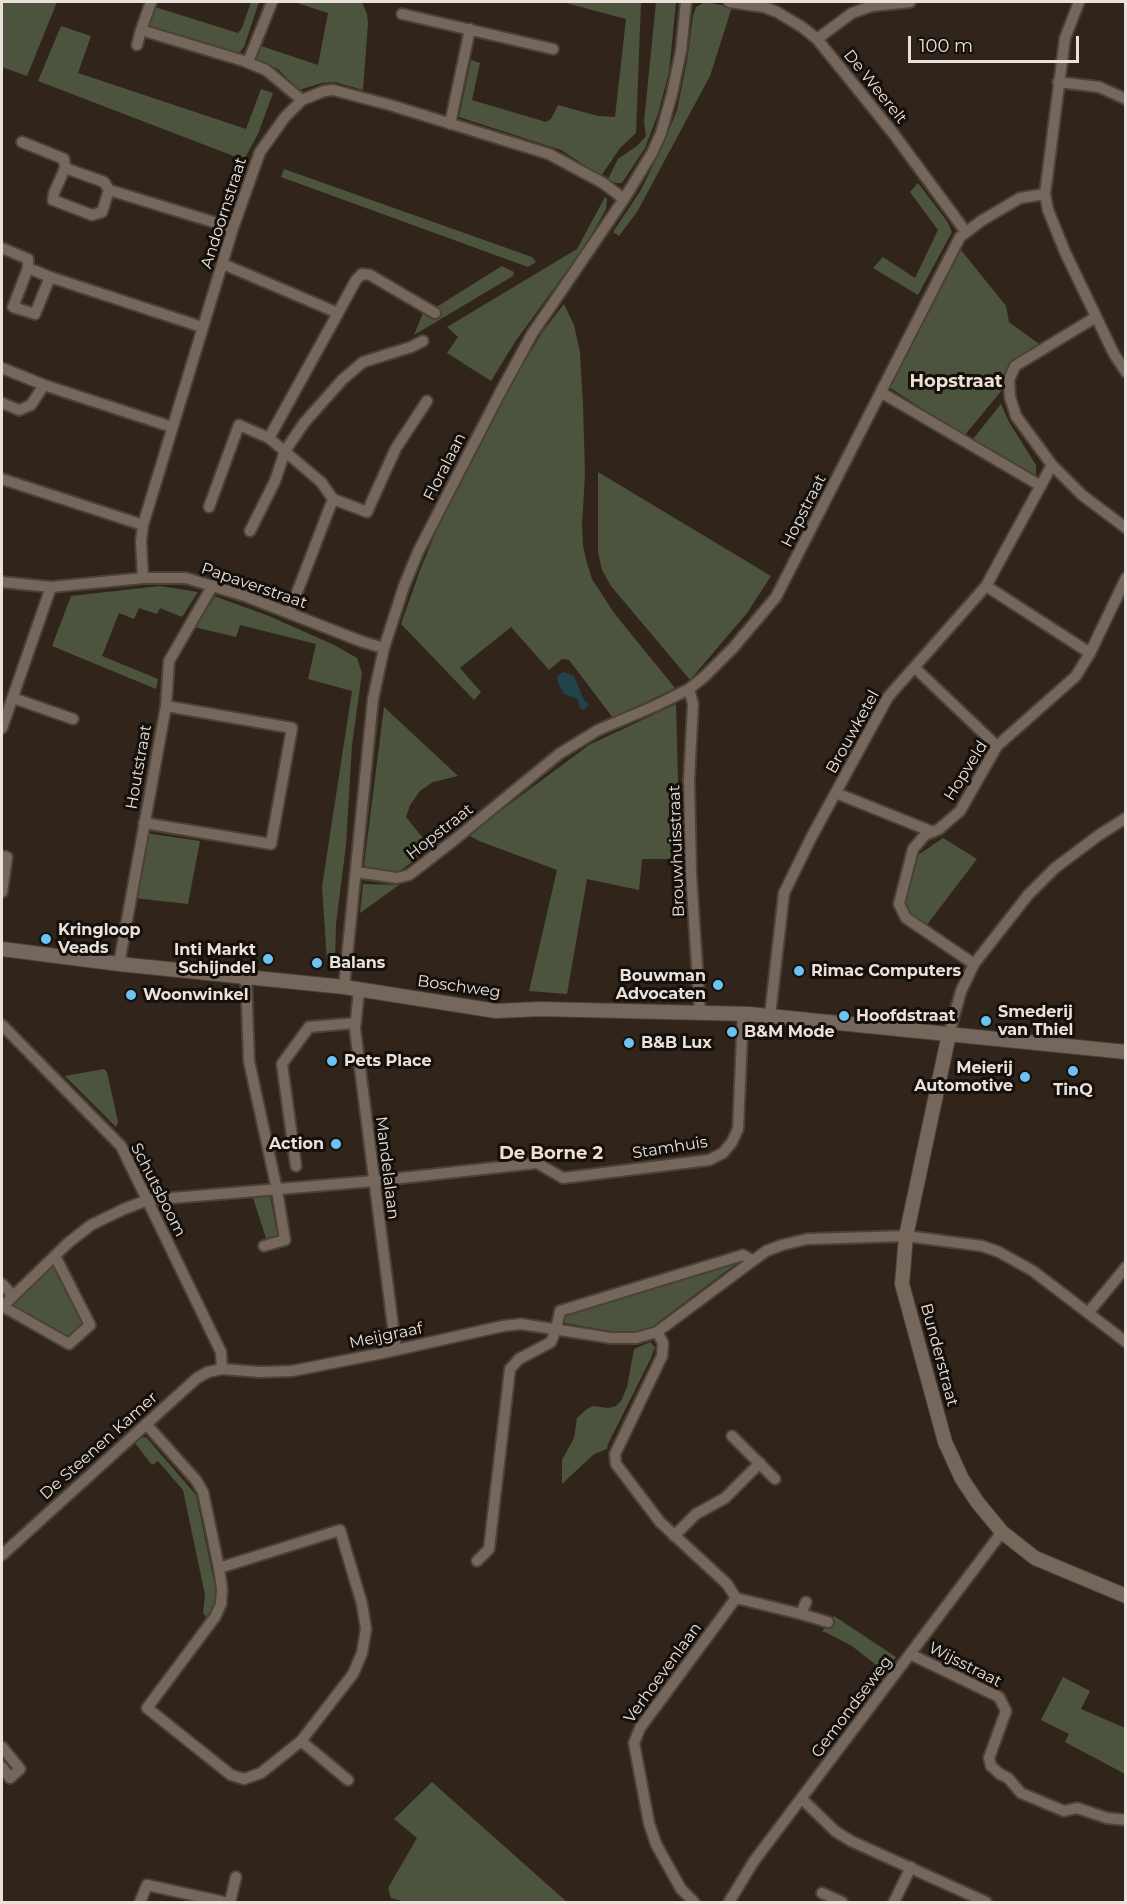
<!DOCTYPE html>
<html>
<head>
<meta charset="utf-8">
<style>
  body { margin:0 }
  #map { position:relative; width:1127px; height:1904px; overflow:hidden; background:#31251b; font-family:Montserrat,sans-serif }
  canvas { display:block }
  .frame { position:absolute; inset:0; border:3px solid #e9e1da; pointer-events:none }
  .scale { position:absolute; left:908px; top:36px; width:171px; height:27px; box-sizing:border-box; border:3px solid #e9e1da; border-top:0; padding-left:8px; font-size:18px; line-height:21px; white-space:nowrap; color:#e9e1da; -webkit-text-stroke:4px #15100b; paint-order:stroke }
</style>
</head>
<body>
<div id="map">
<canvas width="1127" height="1904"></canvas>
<div class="frame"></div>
<div class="scale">100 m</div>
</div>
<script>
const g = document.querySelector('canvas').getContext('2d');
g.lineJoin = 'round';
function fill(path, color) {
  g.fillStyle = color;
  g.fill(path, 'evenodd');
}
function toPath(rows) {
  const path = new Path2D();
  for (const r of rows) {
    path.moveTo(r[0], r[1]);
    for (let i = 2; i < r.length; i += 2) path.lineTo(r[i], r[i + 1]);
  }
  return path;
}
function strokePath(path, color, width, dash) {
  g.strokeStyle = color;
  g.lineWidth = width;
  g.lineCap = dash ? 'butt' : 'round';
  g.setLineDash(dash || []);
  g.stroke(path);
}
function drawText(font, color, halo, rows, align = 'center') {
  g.font = font + ' Montserrat,sans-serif';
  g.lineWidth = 6;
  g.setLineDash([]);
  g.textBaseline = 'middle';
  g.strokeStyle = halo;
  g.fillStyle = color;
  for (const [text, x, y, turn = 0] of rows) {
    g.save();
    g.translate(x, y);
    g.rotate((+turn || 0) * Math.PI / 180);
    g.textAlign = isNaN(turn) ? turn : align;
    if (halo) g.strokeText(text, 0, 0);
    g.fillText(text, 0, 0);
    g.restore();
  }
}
fill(toPath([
  [2,2,57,2,27,76,2,67],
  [251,2,259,2,244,47,240,52,236,54,149,27,155,7,238,33,242,28],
  [294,2,362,2,367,14,368,23,363,90,335,82,322,83,299,90,278,69,253,59,258,45,318,65,328,13],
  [562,2,641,2,636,133,620,148,601,176,561,150,459,117,471,60,480,63,472,100,546,122,551,119,558,105,598,116,615,117,626,19],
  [656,2,676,2,669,72,658,114,645,148,622,183,617,183,607,181,618,159,637,146,646,136,644,122],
  [705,2,732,7,710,76,637,212,619,236,613,232,641,190,663,145,677,110,687,61,693,16,696,7],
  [61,26,91,36,78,73,246,129,261,89,273,93,258,134,244,160,38,81],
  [284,169,532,257,536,262,528,267,281,177],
  [918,183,947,221,952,232,918,295,873,268,883,257,915,278,938,230,910,192],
  [605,197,607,199,606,209,587,243,515,342,491,381,447,353,458,337,447,327,577,249],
  [961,250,1006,306,1009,322,1039,344,1018,361,1007,377,1002,390,964,436,889,387],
  [502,266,514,272,513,276,414,335,424,311,430,311],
  [564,304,574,325,580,352,583,405,585,474,582,525,583,546,587,563,592,579,614,613,675,688,613,718,569,660,562,659,549,670,511,627,460,668,481,692,474,700,401,624,420,570,447,505,498,406,543,331],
  [1001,404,1009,422,1036,465,1036,480,969,444],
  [598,472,771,576,747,613,690,680,611,586,602,570,598,552],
  [160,586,198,592,182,617,160,608,157,614,139,608,134,619,119,613,102,656,158,679,156,689,52,646,71,596],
  [214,596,269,616,334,645,357,658,362,673,352,745,346,845,336,924,335,961,327,961,322,887,352,691,308,679,316,644,240,625,236,637,194,627,213,600],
  [676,704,680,859,642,859,639,890,587,879,567,994,529,991,557,870,479,841,468,835,589,745],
  [384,707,458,776,433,782,420,791,410,805,406,817,431,848,400,871,370,870,364,865],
  [145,833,200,841,188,904,134,898],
  [943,838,977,859,926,926,906,911,904,901,918,855],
  [363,884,399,885,360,913],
  [104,1069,107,1072,118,1122,116,1127,65,1076],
  [270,1195,279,1242,268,1244,253,1198],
  [734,1260,737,1263,652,1327,636,1332,622,1333,565,1323,562,1319,562,1315],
  [53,1266,83,1324,68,1337,11,1306],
  [650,1342,655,1347,651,1358,608,1444,607,1449,594,1454,562,1484,562,1460,574,1438,577,1418,587,1409,593,1406,608,1408,616,1406,621,1401,627,1387,634,1349],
  [146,1437,196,1495,217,1596,217,1603,206,1617,203,1613,205,1595,183,1490,158,1461,152,1465,135,1443,141,1438],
  [834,1616,896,1657,885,1672,852,1646,825,1632,822,1632],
  [1063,1677,1090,1691,1081,1709,1125,1728,1125,1774,1065,1742,1069,1734,1041,1720],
  [432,1782,567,1902,406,1902,391,1898,388,1888,417,1838,394,1819]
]), '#4d543d');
fill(toPath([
  [564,672,574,676,584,700,589,704,584,710,580,708,578,699,564,694,561,689,557,680,558,675]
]), '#21444a');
const minor = toPath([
  [151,2,141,30,244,61,266,70,302,100],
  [729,2,764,7,777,12,802,27,817,39,893,133,966,232],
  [1079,2,1065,38,1045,194,1048,210,1065,252,1114,354,1126,372],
  [402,14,553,49],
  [817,39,852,13,872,6,910,2],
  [137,45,141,30],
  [248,62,272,2],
  [1058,82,1099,87,1126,99],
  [450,124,470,29],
  [22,142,64,159,65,168,104,182,109,190],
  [65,168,54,193,53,200,92,215,102,212,109,190,233,228],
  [2,248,28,259,28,268,50,277,202,327],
  [223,264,338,313,269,438,321,482,333,499,289,613],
  [28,268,13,307,35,314,50,277],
  [338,313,356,280,362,274,370,275,435,313],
  [1096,317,1015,366,1009,380,1010,397,1016,416,1052,465,1082,495,1126,528],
  [2,368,44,385],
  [882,393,1041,486],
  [2,403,19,410,31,405,44,385,172,427],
  [2,479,143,525],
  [333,499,367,512,396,448,427,401],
  [209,507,239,425,269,438],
  [250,531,275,481,285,451,304,423,342,380,363,362,411,347,423,341],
  [143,578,141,541,143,525,233,228,260,152,285,117,302,100,324,91,333,90,390,105,549,154,603,183,624,199],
  [2,582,51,587,143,578,186,578,245,596,363,642,384,648],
  [986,586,1090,653],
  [915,668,997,746],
  [689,689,693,704,689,780,691,873,700,1012],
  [13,698,73,719],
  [2,728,51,587],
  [836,793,933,832],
  [144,823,271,844,292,728,166,706],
  [2,856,7,857,2,892],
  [356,872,397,878,409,875,453,841,559,754,598,730,655,706,689,689,704,677,733,648,776,597,960,237,981,221,1020,198,1045,194],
  [119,964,166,706,169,661,213,585],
  [974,964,906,918,899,904,913,849,925,835,939,829,960,811,997,746,1076,676,1090,653,1126,578],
  [246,976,249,1061,277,1190,285,1240,264,1246],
  [344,987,373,699,384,648,404,586,418,552,501,391,532,334,624,199,652,153,661,133,672,94,681,51,686,2],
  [359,990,355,1029,396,1350],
  [770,1015,784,893,812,836,888,697,986,586,1052,465],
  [2,1025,121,1146,221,1352,222,1369],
  [949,1034,961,991,974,964,1028,895,1055,868,1099,835,1126,818],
  [296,1166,282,1064,309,1027,355,1023],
  [2,1284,13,1296],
  [2,1306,69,1344,90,1325,55,1256],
  [2,1307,68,1243,91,1225,124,1209,148,1200,374,1181,537,1163,563,1178,709,1160,723,1153,732,1142,738,1129,743,1013],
  [1088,1313,1126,1267],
  [657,1332,663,1343,662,1356,615,1454,616,1464,660,1522,727,1584,736,1598],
  [146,1424,196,1480,203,1492,219,1568,340,1530,362,1604,366,1629,362,1653,353,1674,301,1741,261,1773,244,1779,231,1775,147,1708,215,1617,221,1604,222,1589,219,1568],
  [732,1436,775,1479],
  [674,1536,696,1514,725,1498,760,1463],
  [2,1555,197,1378,208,1372,222,1369,260,1372,292,1371,383,1353,503,1326,521,1324,611,1338,636,1338,657,1332,766,1251,782,1245,807,1239,906,1236,982,1246,999,1252,1033,1271,1126,1342],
  [477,1561,489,1549,510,1369,519,1359,551,1342,556,1329,560,1311,743,1255,752,1260],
  [736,1598,801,1614,806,1602],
  [801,1614,828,1622],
  [910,1654,999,1697,1006,1711,989,1758,991,1766,1000,1774,1008,1778,1021,1793,1064,1811,1077,1808,1107,1818,1126,1820],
  [301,1741,348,1780],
  [2,1747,20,1769,10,1778,2,1767],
  [802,1799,835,1831,851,1841,986,1902],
  [822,1893,842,1902],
  [140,1902,147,1885,224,1902],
  [230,1902,236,1877],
  [694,1902,681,1889,656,1844,649,1823,634,1743,640,1728,736,1598],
  [729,1902,754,1861,1002,1532],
  [894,1902,911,1867]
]);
const tertiary = toPath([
  [2,949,119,964,344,987,496,1011,540,1009,749,1014,1126,1052],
  [949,1034,906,1236,902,1284,945,1442,962,1479,978,1503,1002,1532,1035,1558,1126,1596]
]);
strokePath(minor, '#4b4138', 14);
strokePath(tertiary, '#4b4138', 16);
strokePath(minor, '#75675b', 10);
strokePath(tertiary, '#75675b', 14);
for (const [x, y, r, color] of [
  [46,939,6,"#6ac3f2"],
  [268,959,6,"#6ac3f2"],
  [317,963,6,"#6ac3f2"],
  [799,971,6,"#6ac3f2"],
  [718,985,6,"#6ac3f2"],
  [131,995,6,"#6ac3f2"],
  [844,1016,6,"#6ac3f2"],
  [986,1021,6,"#6ac3f2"],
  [732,1032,6,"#6ac3f2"],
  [629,1043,6,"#6ac3f2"],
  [332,1061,6,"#6ac3f2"],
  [1073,1071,6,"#6ac3f2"],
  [1025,1077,6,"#6ac3f2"],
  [336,1144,6,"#6ac3f2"]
]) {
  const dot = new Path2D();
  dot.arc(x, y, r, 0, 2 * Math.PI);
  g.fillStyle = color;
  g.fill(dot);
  strokePath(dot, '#15100b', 2);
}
drawText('16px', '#e9e1da', '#15100b', [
  ["De Weerelt",875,87,51],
  ["Andoornstraat",224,213,-72],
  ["Floralaan",445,467,-63],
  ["Hopstraat",804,511,-63],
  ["Papaverstraat",254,586,19],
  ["Brouwketel",853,732,-61],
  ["Houtstraat",139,767,-80],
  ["Hopveld",966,771,-58],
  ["Hopstraat",440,832,-38],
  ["Brouwhuisstraat",677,851,-92],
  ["Boschweg",459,987,8],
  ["Stamhuis",670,1148,-9],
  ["Mandelalaan",387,1168,83],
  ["Schutsboom",158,1190,63],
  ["Meijgraaf",386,1336,-12],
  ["Bunderstraat",939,1355,75],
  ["De Steenen Kamer",99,1446,-42],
  ["Wijsstraat",965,1665,27],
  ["Verhoevenlaan",663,1673,-54],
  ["Gemondseweg",852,1707,-53]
]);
drawText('bold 16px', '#e9e1da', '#15100b', [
  ["Kringloop",58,930],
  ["Veads",58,948],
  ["Inti Markt",256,950,"right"],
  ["Schijndel",256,968,"right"],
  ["Balans",329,963],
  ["Rimac Computers",811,971],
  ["Bouwman",706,976,"right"],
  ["Advocaten",706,994,"right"],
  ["Woonwinkel",143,995],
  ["Smederij",998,1012],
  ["van Thiel",998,1030],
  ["Hoofdstraat",856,1016],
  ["B&M Mode",744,1032],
  ["B&B Lux",641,1043],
  ["Pets Place",344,1061],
  ["Meierij",1013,1068,"right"],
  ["Automotive",1013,1086,"right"],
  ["TinQ",1073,1090,"center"],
  ["Action",324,1144,"right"]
], 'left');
drawText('bold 18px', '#f0e0d2', '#15100b', [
  ["Hopstraat",956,382],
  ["De Borne 2",551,1154]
]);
</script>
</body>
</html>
